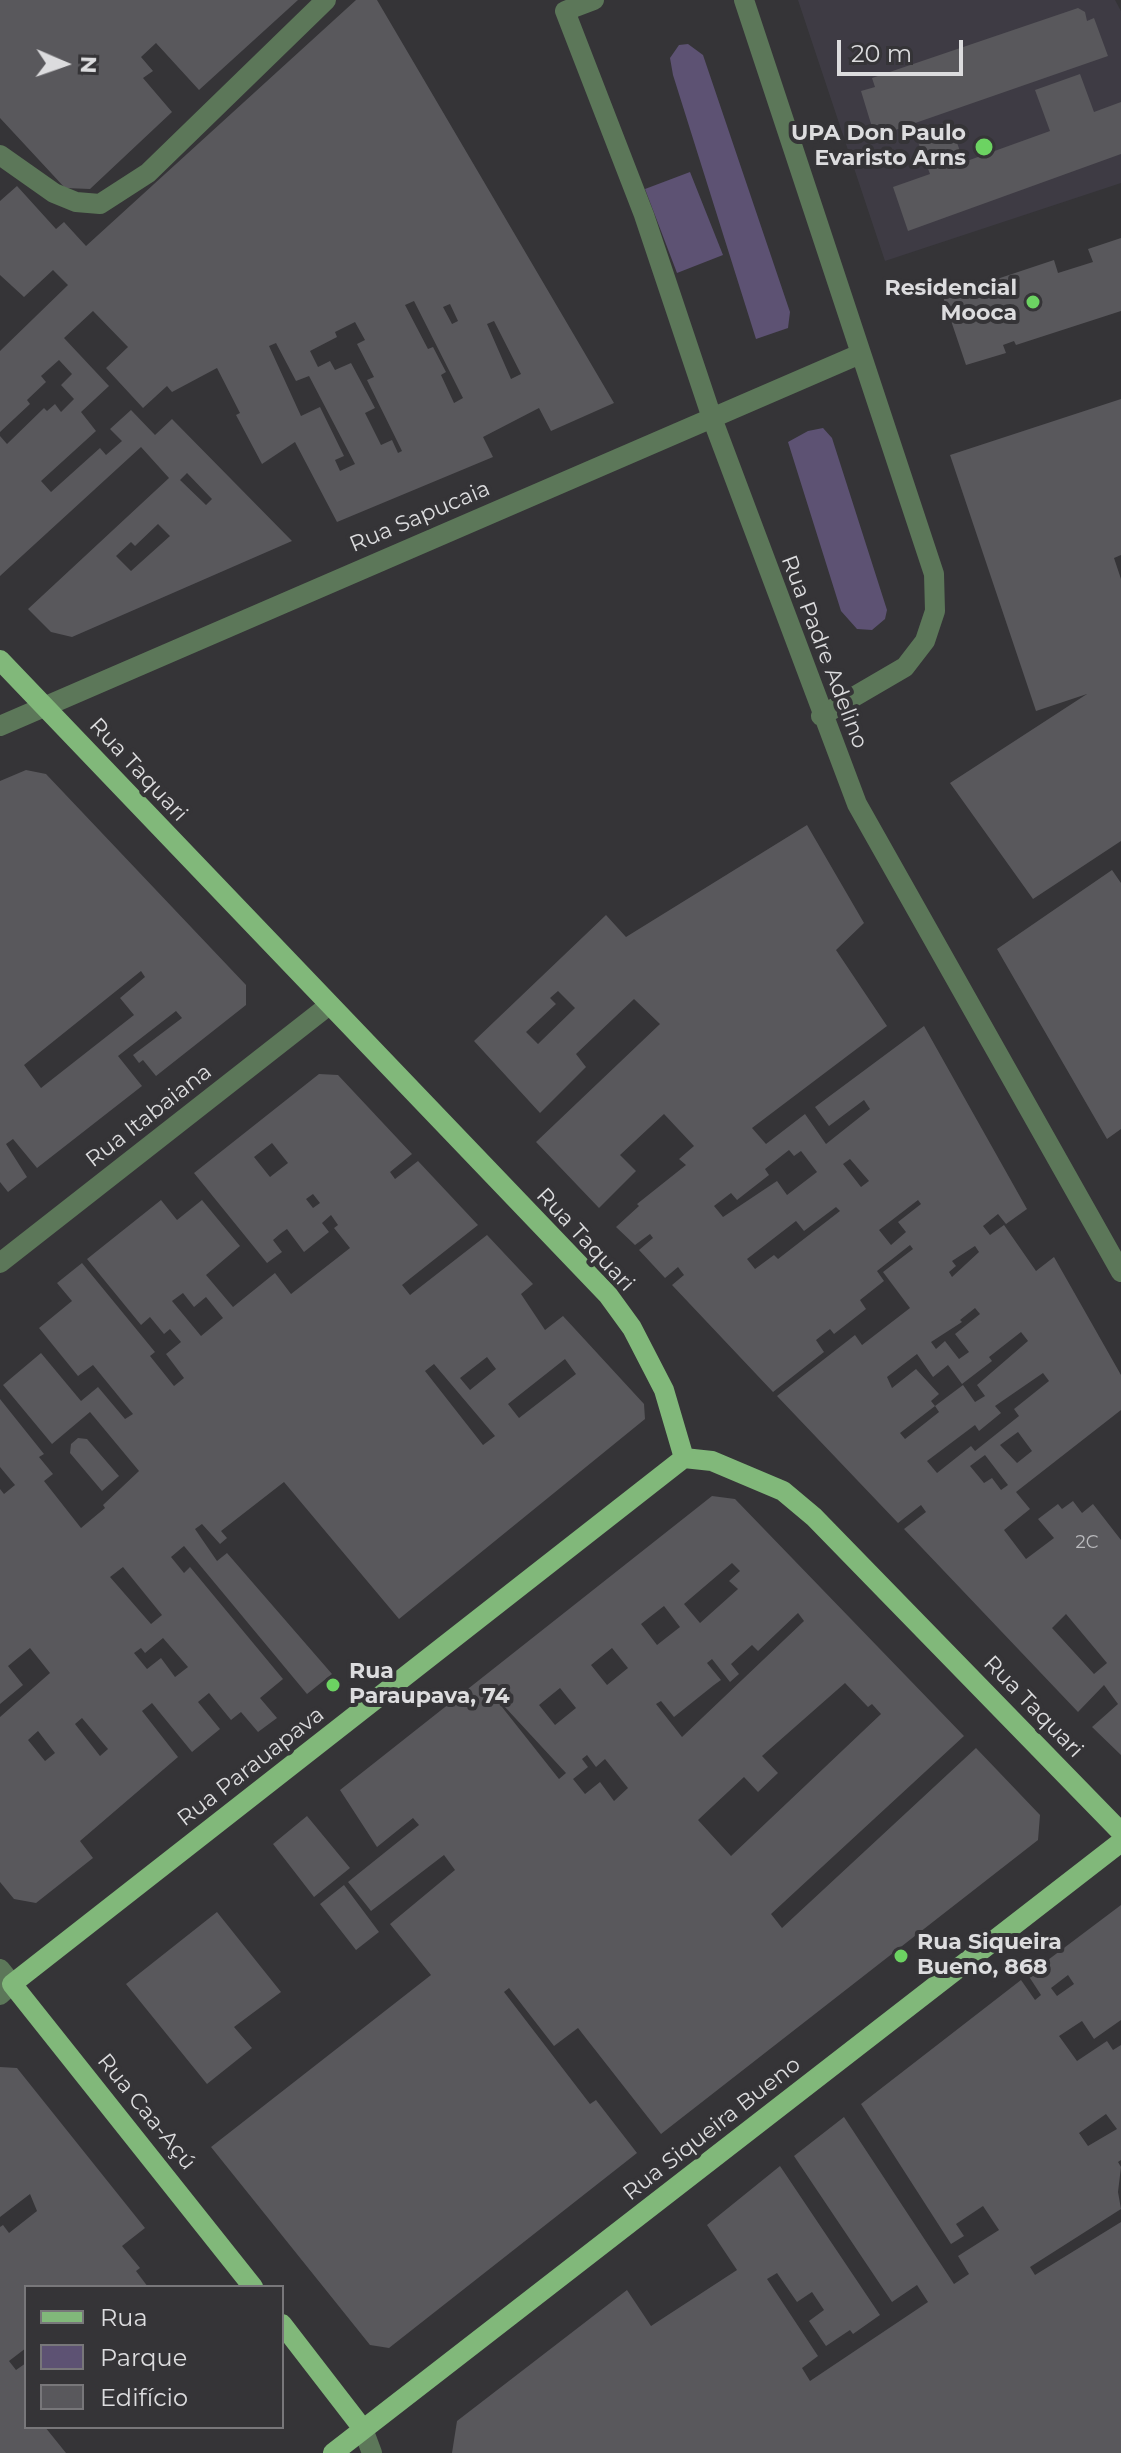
<!DOCTYPE html>
<html>
<head>
<meta charset="utf-8">
<style>
  body { margin:0 }
  #map { position:relative; width:1121px; height:2453px; overflow:hidden; background:#353437; font-family:Montserrat,sans-serif }
  canvas { display:block }
  .legend { position:absolute; left:24px; top:2285px; width:260px; height:144px; box-sizing:border-box; background:#353437; border:2px solid #78777a; margin:0; padding:10px 14px; list-style:none; font-size:24px; color:#dcdcde }
  .legend li { display:flex; align-items:center; gap:16px; height:40px }
  .legend b { width:40px; border:2px solid #78777a }
  .north { position:absolute; left:24px; top:24px; width:80px; height:80px; -webkit-text-stroke:6px #353437; paint-order:stroke; rotate:92deg; font-size:22px; font-weight:700; line-height:32px; text-align:center; color:#dcdcde }
  .north::after { content:''; display:block; margin:auto; width:28px; height:36px; background:#dcdcde; clip-path:polygon(50% 0,100% 100%,50% 72%,0 100%) }
  .scale { position:absolute; left:837px; top:40px; width:126px; height:36px; box-sizing:border-box; border:4px solid #dcdcde; border-top:0; padding-left:10px; font-size:24px; line-height:28px; white-space:nowrap; color:#dcdcde; -webkit-text-stroke:6px #353437; paint-order:stroke }
</style>
</head>
<body>
<div id="map">
<canvas width="1121" height="2453"></canvas>
<ul class="legend">
<li><b style="height:10px;background:#81b87a"></b>Rua</li>
<li><b style="height:22px;background:#5d5273"></b>Parque</li>
<li><b style="height:22px;background:#59585c"></b>Edifício</li>
</ul>
<div class="north">N</div>
<div class="scale">20 m</div>
</div>
<script>
const g = document.querySelector('canvas').getContext('2d');
g.lineJoin = 'round';
function fill(path, color) {
  g.fillStyle = color;
  g.fill(path, 'evenodd');
}
function toPath(rows) {
  const path = new Path2D();
  for (const r of rows) {
    path.moveTo(r[0], r[1]);
    for (let i = 2; i < r.length; i += 2) path.lineTo(r[i], r[i + 1]);
  }
  return path;
}
function strokePath(path, color, width, dash) {
  g.strokeStyle = color;
  g.lineWidth = width;
  g.lineCap = dash ? 'butt' : 'round';
  g.setLineDash(dash || []);
  g.stroke(path);
}
function drawText(font, color, halo, rows, align = 'center') {
  g.font = font + ' Montserrat,sans-serif';
  g.lineWidth = 8;
  g.setLineDash([]);
  g.textBaseline = 'middle';
  g.strokeStyle = halo;
  g.fillStyle = color;
  for (const [text, x, y, turn = 0] of rows) {
    g.save();
    g.translate(x, y);
    g.rotate((+turn || 0) * Math.PI / 180);
    g.textAlign = isNaN(turn) ? turn : align;
    if (halo) g.strokeText(text, 0, 0);
    g.fillText(text, 0, 0);
    g.restore();
  }
}
fill(toPath([
  [798,0,1115,0,1121,11,1121,183,885,261]
]), '#3e3b44');
fill(toPath([
  [688,44,703,55,790,312,788,328,756,339,673,75,670,58,679,45],
  [690,172,723,255,677,273,645,189],
  [823,428,832,438,887,610,885,619,872,630,857,629,841,611,788,442,808,431]
]), '#5d5273');
fill(toPath([
  [0,0,298,0,199,90,156,43,141,57,153,71,143,78,172,112,90,189,65,188,0,118],
  [356,0,377,0,614,403,551,431,539,408,483,437,493,457,337,522,295,442,262,464,236,415,240,413,217,368,172,392,167,386,143,408,106,368,128,347,93,311,64,338,109,386,81,412,96,431,41,481,51,492,100,448,106,455,122,441,110,429,131,410,155,435,172,419,292,541,72,637,51,632,28,609,169,478,141,447,0,576,0,436,7,444,44,408,47,411,55,404,61,412,74,399,61,385,72,374,59,360,41,376,46,382,27,400,30,404,0,432,0,351,68,285,53,270,24,297,0,275,0,201,17,186,56,229,64,222,86,246],
  [414,301,463,398,454,403,441,375,446,372,433,347,428,349,405,305],
  [450,304,458,321,452,324,443,307],
  [494,321,521,374,511,379,487,324],
  [355,322,365,340,357,344,374,377,367,380,402,451,398,453,392,440,381,445,365,413,375,408,351,363,335,370,330,361,318,367,310,351,337,337,335,332],
  [276,343,296,381,309,376,355,464,340,471,335,460,344,456,320,407,301,416,269,346],
  [187,473,212,499,206,505,180,480],
  [158,524,170,536,131,571,116,556,131,542,135,546],
  [1078,8,1085,12,1087,21,1094,18,1108,56,875,137,861,91,875,87,872,78],
  [1080,74,1094,112,1121,102,1121,154,908,231,893,187,930,174,915,134,949,121,964,162,1050,131,1035,90],
  [1121,238,1121,311,1016,345,1014,341,1003,345,1006,353,966,365,942,294,979,281,981,289,996,284,994,280,1054,260,1058,273,1093,262,1088,249],
  [1121,399,1121,555,1114,558,1121,579,1121,841,1033,899,950,783,1087,694,1036,711,950,455],
  [26,770,46,774,246,985,246,1005,156,1076,143,1060,139,1063,133,1055,182,1018,176,1011,118,1056,142,1086,37,1168,13,1139,6,1144,27,1177,8,1192,0,1182,0,781],
  [141,971,145,977,120,998,134,1015,41,1088,24,1065],
  [807,825,864,923,836,950,887,1026,752,1128,766,1144,805,1114,826,1144,870,1109,864,1100,829,1126,815,1107,924,1026,1027,1209,1006,1224,998,1214,983,1226,990,1235,1004,1225,1036,1271,1054,1257,1121,1375,1121,1410,1016,1492,1030,1509,1004,1530,1026,1559,1054,1538,1038,1519,1058,1504,1062,1509,1073,1501,1082,1513,1093,1504,1121,1540,1121,1755,1092,1727,1118,1704,1104,1685,1078,1712,904,1529,926,1512,921,1505,898,1523,777,1396,855,1335,862,1345,910,1308,883,1272,913,1249,910,1245,877,1271,884,1281,860,1300,866,1309,834,1334,830,1329,816,1340,824,1352,773,1392,672,1285,684,1275,678,1267,665,1278,639,1250,653,1238,650,1234,635,1245,616,1227,639,1206,637,1204,686,1165,679,1159,694,1146,664,1114,620,1155,636,1171,599,1208,536,1142,660,1024,634,999,576,1054,586,1067,540,1113,474,1041,606,915,626,937],
  [558,991,575,1008,538,1044,526,1032,556,1004,550,998],
  [789,1150,794,1156,801,1151,817,1172,787,1195,777,1181,723,1217,714,1206,731,1193,737,1200,769,1175,765,1169],
  [850,1159,869,1181,861,1187,843,1164],
  [918,1200,921,1204,898,1222,906,1232,891,1245,879,1230],
  [836,1207,840,1211,778,1259,774,1255,755,1269,747,1259,796,1221,804,1231],
  [975,1246,979,1252,952,1277,949,1272,956,1266,952,1261],
  [975,1308,980,1314,955,1334,969,1352,959,1359,945,1341,936,1349,931,1342,962,1322,960,1320],
  [1021,1332,1028,1341,977,1385,985,1396,975,1402,963,1385,935,1406,939,1412,905,1439,900,1433,935,1406,931,1401,939,1394,916,1369,892,1388,887,1377,917,1354,933,1377,948,1365,962,1384,992,1361,989,1357],
  [1043,1373,1049,1381,1014,1409,1019,1416,975,1451,971,1446,937,1473,927,1461,975,1425,979,1431,1001,1413,995,1406],
  [1018,1432,1032,1451,1017,1463,1000,1445],
  [985,1455,1008,1485,1001,1490,992,1478,984,1483,970,1466],
  [1066,1614,1107,1663,1094,1674,1052,1628],
  [1112,870,1121,883,1121,1129,1107,1139,997,949],
  [319,1074,338,1075,412,1154,390,1172,395,1179,418,1161,478,1225,402,1285,410,1295,487,1235,533,1284,521,1294,545,1330,563,1316,644,1404,645,1419,399,1619,284,1482,221,1531,227,1538,220,1544,202,1524,195,1529,217,1561,227,1553,332,1674,307,1694,184,1546,171,1557,184,1573,190,1567,283,1679,260,1698,277,1718,258,1732,241,1712,231,1720,209,1693,198,1702,220,1729,192,1752,152,1703,142,1711,178,1757,80,1841,93,1858,36,1903,14,1899,0,1882,0,1717,50,1673,30,1648,8,1666,23,1685,0,1704,0,1489,4,1494,15,1485,0,1467,0,1399,44,1454,39,1457,53,1474,44,1481,81,1528,105,1508,103,1505,139,1471,90,1412,52,1444,3,1385,41,1353,81,1401,98,1387,125,1419,133,1414,93,1365,78,1376,39,1328,72,1301,57,1283,82,1263,155,1352,150,1356,174,1386,184,1378,166,1354,181,1342,170,1329,164,1334,150,1317,141,1325,87,1259,161,1200,177,1220,202,1200,240,1246,206,1275,233,1307,275,1273,291,1294,350,1248,334,1228,338,1225,331,1215,322,1223,329,1232,304,1252,287,1229,280,1234,273,1240,282,1252,267,1263,194,1173],
  [272,1143,288,1163,270,1177,254,1157],
  [313,1194,320,1203,313,1208,306,1199],
  [183,1293,194,1307,206,1297,223,1318,201,1336,172,1301],
  [487,1357,496,1369,470,1390,460,1378],
  [565,1359,576,1374,519,1418,508,1404],
  [434,1364,495,1436,483,1445,425,1371],
  [123,1567,162,1615,151,1624,110,1577],
  [163,1638,188,1667,175,1677,161,1658,147,1669,134,1653,141,1648,145,1653],
  [82,1718,108,1749,100,1756,75,1724],
  [38,1731,55,1753,45,1761,28,1740],
  [78,1438,87,1439,119,1476,102,1491,70,1453,71,1444],
  [712,1496,735,1499,964,1736,771,1914,782,1928,976,1748,1040,1815,1038,1840,661,2134,578,2028,554,2046,509,1988,504,1992,590,2104,596,2100,637,2153,389,2348,370,2345,211,2147,431,1975,390,1924,455,1870,444,1855,371,1911,348,1882,419,1825,413,1818,377,1847,340,1790],
  [732,1563,740,1571,729,1581,738,1589,700,1623,684,1604],
  [664,1606,680,1627,657,1645,641,1624],
  [798,1613,804,1621,682,1737,656,1704,661,1701,674,1717,714,1685,721,1680,707,1663,712,1659,730,1682,739,1674,731,1664,752,1645,758,1651],
  [612,1648,628,1668,607,1685,591,1665],
  [845,1683,868,1707,872,1704,881,1714,731,1856,698,1820,744,1777,758,1792,778,1773,762,1756],
  [560,1688,576,1708,555,1725,539,1705],
  [504,1706,566,1773,559,1779,502,1707],
  [587,1755,596,1767,605,1759,628,1788,614,1801,600,1782,585,1794,573,1779,588,1767,582,1759],
  [307,1816,350,1868,314,1897,273,1844],
  [344,1885,379,1932,356,1950,320,1904],
  [1121,1905,1121,2020,1094,2039,1082,2021,1059,2036,1077,2061,1107,2041,1113,2050,1121,2045,1121,2160,1118,2162,1121,2167,1118,2192,1121,2209,1030,2267,1035,2275,1121,2222,1121,2453,452,2453,457,2421,627,2290,651,2326,737,2270,707,2225,780,2166,880,2315,853,2334,850,2330,826,2346,809,2321,824,2310,812,2292,797,2302,777,2273,767,2279,818,2356,802,2368,810,2381,928,2302,917,2285,892,2302,794,2156,844,2117,954,2284,969,2274,958,2256,999,2230,983,2206,956,2224,964,2236,951,2244,861,2104,1021,1980,1035,2000,1041,1995,1028,1975],
  [1068,1975,1074,1984,1057,1996,1051,1988],
  [1106,2114,1117,2129,1088,2146,1079,2133],
  [217,1912,281,1992,234,2027,252,2048,207,2084,126,1984],
  [0,2067,17,2068,145,2228,122,2246,140,2268,136,2271,148,2287,26,2287,26,2348,9,2361,16,2370,26,2363,26,2427,45,2427,66,2453,0,2453,0,2227,3,2225,9,2233,37,2211,30,2194,0,2217]
]), '#59585c');
strokePath(toPath([
  [594,0,565,11,644,215,712,418,857,804,1121,1272],
  [744,0,934,574,935,611,925,641,905,667,821,716],
  [0,155,54,193,76,202,100,204,148,173,326,0],
  [0,726,860,354],
  [0,1263,328,1006],
  [0,1969,12,1984,0,1995],
  [363,2429,372,2453]
]), '#5c7759', 20);
strokePath(toPath([
  [0,660,608,1295,632,1328,664,1390,684,1458],
  [684,1458,712,1461,783,1491,814,1517,1121,1832],
  [253,2287,12,1984,684,1458],
  [282,2324,363,2429],
  [333,2453,1121,1842]
]), '#81b87a', 20);
for (const [x, y, r, color] of [
  [984,147,10,"#6cd362"],
  [1033,302,8,"#6cd362"],
  [333,1685,8,"#6cd362"],
  [901,1956,8,"#6cd362"]
]) {
  const dot = new Path2D();
  dot.arc(x, y, r, 0, 2 * Math.PI);
  g.fillStyle = color;
  g.fill(dot);
  strokePath(dot, '#353437', 3);
}
drawText('18px', '#bbbbbe', null, [
  ["2C",1087,1543]
]);
drawText('bold 22px', '#dcdcde', '#353437', [
  ["UPA Don Paulo",966,134],
  ["Evaristo Arns",966,159],
  ["Residencial",1017,289],
  ["Mooca",1017,314],
  ["Rua",349,1672,"left"],
  ["Paraupava, 74",349,1697,"left"],
  ["Rua Siqueira",917,1943,"left"],
  ["Bueno, 868",917,1968,"left"]
], 'right');
drawText('22px', '#dcdcde', '#353437', [
  ["Rua Sapucaia",420,517,-23],
  ["Rua Padre Adelino",824,652,69],
  ["Rua Taquari",138,770,47],
  ["Rua Itabaiana",149,1116,-38],
  ["Rua Taquari",585,1240,47],
  ["Rua Taquari",1033,1707,46],
  ["Rua Parauapava",251,1767,-38],
  ["Rua Caa-Açú",146,2112,51],
  ["Rua Siqueira Bueno",712,2129,-38]
]);
</script>
</body>
</html>
